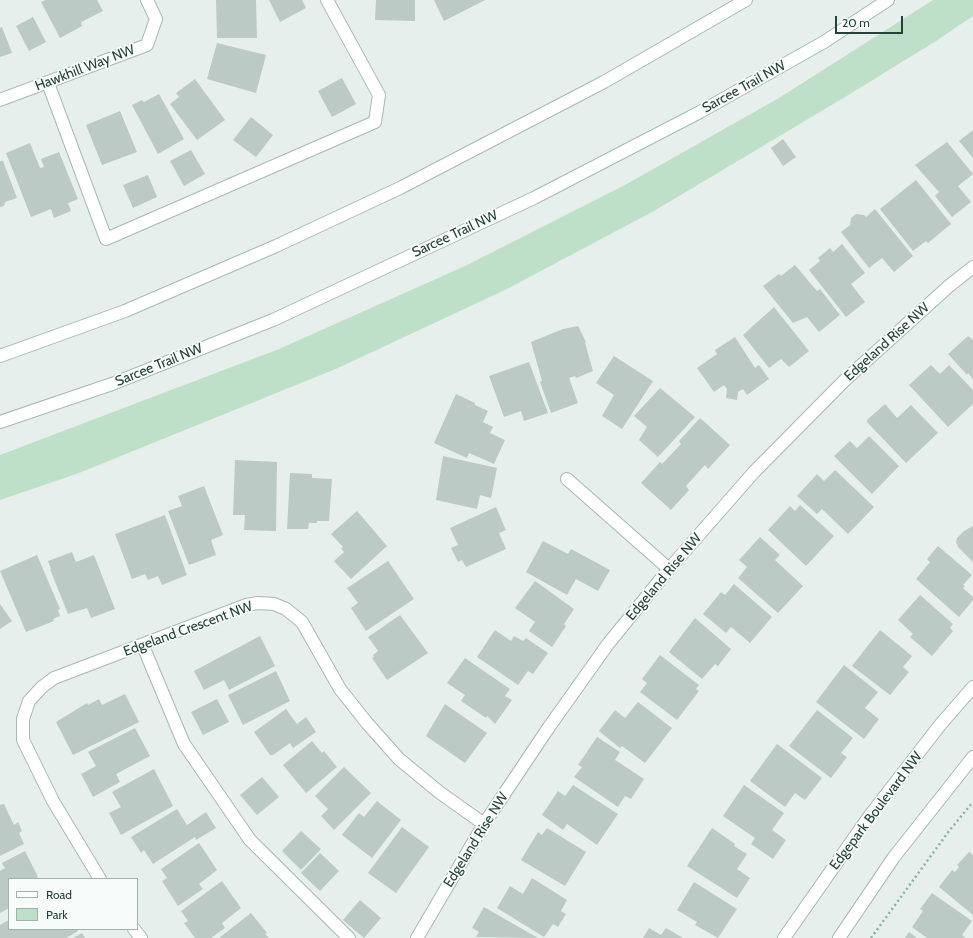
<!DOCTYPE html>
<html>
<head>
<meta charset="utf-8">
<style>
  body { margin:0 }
  #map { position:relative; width:973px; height:938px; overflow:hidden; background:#e6efeb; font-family:Cabin,sans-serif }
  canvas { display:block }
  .legend { position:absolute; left:8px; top:878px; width:130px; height:52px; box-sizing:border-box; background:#f7fbf9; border:1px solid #a3b1ad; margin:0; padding:5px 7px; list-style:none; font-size:12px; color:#24423a }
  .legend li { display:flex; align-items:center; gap:8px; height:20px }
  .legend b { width:20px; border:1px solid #a3b1ad }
  .scale { position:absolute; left:835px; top:16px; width:68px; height:18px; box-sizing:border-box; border:2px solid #24423a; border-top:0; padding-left:5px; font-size:12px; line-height:14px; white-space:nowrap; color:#24423a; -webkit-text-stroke:3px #f7fbf9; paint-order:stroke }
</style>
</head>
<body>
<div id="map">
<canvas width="973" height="938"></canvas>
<ul class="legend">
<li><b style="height:5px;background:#fff"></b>Road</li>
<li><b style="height:11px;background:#bfe0c8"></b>Park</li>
</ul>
<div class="scale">20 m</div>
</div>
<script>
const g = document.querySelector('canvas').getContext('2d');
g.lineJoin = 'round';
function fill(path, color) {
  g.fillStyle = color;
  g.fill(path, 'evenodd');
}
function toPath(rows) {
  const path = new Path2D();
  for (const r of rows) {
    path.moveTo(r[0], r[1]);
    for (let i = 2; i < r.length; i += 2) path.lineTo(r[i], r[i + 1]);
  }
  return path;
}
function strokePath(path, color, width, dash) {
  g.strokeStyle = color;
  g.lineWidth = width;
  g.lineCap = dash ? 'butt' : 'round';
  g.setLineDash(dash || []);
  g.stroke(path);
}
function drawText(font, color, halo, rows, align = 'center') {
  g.font = font + ' Cabin,sans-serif';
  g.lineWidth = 3.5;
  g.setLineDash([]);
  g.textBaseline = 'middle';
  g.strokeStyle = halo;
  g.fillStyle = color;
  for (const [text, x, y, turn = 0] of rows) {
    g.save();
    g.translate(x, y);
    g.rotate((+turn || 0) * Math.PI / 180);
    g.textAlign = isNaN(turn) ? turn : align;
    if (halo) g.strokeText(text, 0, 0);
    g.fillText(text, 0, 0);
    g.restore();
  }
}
fill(toPath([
  [933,0,973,0,973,16,936,41,850,94,654,211,507,289,338,368,79,473,0,500,0,455,279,349,465,266,625,185,779,98]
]), '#bfe0c8');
fill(toPath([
  [46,0,97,0,103,11,81,22,82,26,60,38,41,2],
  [216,0,256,0,257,38,217,38],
  [269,0,302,0,306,8,280,22],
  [376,0,415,0,415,21,375,20],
  [434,0,485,0,444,21],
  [33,17,46,42,29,51,16,26],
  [2,27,12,53,0,57,0,28],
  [217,43,266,55,256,93,207,79],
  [342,78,356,104,332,117,318,91],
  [195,79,225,120,197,140,170,104,179,97,176,93],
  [159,94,184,139,158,154,132,105,142,100,144,102],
  [120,111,137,152,102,165,86,125],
  [251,117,273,135,256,157,233,140],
  [973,130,973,158,959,141],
  [783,139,796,157,783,166,771,148],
  [947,142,973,174,958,186,971,202,952,217,935,196,939,192,915,165],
  [30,143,40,168,44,167,41,159,59,152,78,199,68,203,71,211,54,218,51,209,31,217,6,153],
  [191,150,205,174,184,186,170,161],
  [0,161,3,161,17,198,5,202,4,206,0,207],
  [148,175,157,197,133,208,123,185],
  [916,180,951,224,928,243,926,241,913,251,880,209],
  [875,209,913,256,894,272,882,258,869,268,841,232,850,225,851,218,856,214,864,215,866,217],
  [842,244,865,273,851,284,865,302,846,317,809,270,820,261,818,258,830,248,833,252],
  [795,265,817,291,820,289,840,315,819,332,807,317,793,323,763,286,779,274,781,276],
  [774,307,809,351,789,367,781,359,769,368,743,335],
  [578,326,586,342,585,343,593,371,576,378,575,376,569,378,578,403,551,413,540,382,542,381,531,342,563,329],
  [968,336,973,340,973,379,968,373,967,375,948,354],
  [735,337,755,368,759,365,769,379,747,395,743,389,738,392,737,400,726,398,727,389,724,385,714,392,697,368,717,354,715,350],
  [614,356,653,381,622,429,602,416,614,395,596,383],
  [529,362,548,413,524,421,521,411,504,417,489,376],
  [931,365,940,374,949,365,973,390,973,404,948,427,909,385],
  [660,388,695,417,658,457,639,440,647,427,634,416],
  [456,394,475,403,475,405,488,411,483,422,493,427,490,433,505,440,494,464,469,453,467,458,434,443],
  [885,404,897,418,911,405,938,433,906,463,867,422,867,420],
  [700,418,730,445,708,469,705,465,686,486,689,490,671,510,641,483,660,462,662,464,681,444,679,441],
  [869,436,899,466,872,494,834,456,850,441,857,448],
  [443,456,497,468,491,498,480,495,477,509,436,500],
  [235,460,277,462,276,531,244,530,245,515,233,515],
  [835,470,874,507,848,534,822,509,817,514,797,496,817,474,824,481],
  [290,473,312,474,312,478,332,479,329,521,317,521,317,523,309,523,308,529,287,529],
  [204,486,223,535,211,540,216,555,189,565,168,511,182,506,178,496],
  [800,505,834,536,806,566,768,530,790,506,795,511],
  [496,507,506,530,499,533,506,549,466,567,462,560,458,562,451,548,458,545,450,528],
  [357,511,387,546,351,579,334,561,344,552,341,548,343,547,331,534],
  [165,515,187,575,162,585,158,576,148,580,145,574,132,579,115,534],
  [973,526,973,562,957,546,958,545,956,543,957,538,964,531],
  [760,537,780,555,775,560,803,586,778,613,738,578,747,567,739,560],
  [543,541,568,554,571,549,610,570,598,591,576,579,567,595,526,572],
  [938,546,972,575,963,585,965,586,963,588,973,597,973,600,959,617,916,579,930,562,927,559],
  [72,552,76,562,94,555,115,609,91,618,87,608,68,614,50,569,51,569,48,561],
  [37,555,60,609,58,610,60,616,53,619,54,621,26,632,0,571],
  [388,561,414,599,366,631,351,608,358,603,347,588],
  [535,581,574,609,564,624,566,626,552,647,529,631,535,622,515,608],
  [734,584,772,617,750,643,731,627,726,633,703,614,721,592,725,595],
  [920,595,953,624,950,628,953,631,932,656,910,637,913,634,898,620],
  [0,604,12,621,0,629],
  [400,615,428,653,387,680,372,658,374,657,373,655,378,651,368,637],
  [695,618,731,649,718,666,715,664,702,679,669,652],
  [495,630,511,641,514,636,523,641,526,638,548,653,533,674,528,671,518,685,477,657],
  [880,630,912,656,903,667,909,672,890,695,852,666],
  [260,636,275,666,229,690,224,680,204,690,194,671],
  [660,655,699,685,696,689,699,691,677,720,640,692,647,683,642,679],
  [465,658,510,689,505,696,512,700,495,724,487,716,486,718,461,701,465,695,447,683],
  [844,665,878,692,865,708,879,719,864,739,816,702],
  [276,671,290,701,243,725,228,695],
  [125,694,139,722,73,755,56,722,87,703,88,705,99,699,102,705],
  [217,699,229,722,203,735,191,712],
  [638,702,672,728,645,763,622,746,620,748,599,731,615,710,625,718],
  [445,704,487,733,465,763,426,736],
  [286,709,297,724,306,717,316,732,293,748,290,743,273,755,270,755,254,732],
  [817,710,853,738,841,753,847,757,831,778,789,746],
  [135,728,150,756,116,774,120,782,93,797,81,774,96,766,88,752],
  [597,737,620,752,615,760,644,779,631,799,625,796,618,807,574,777,582,767,578,765],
  [312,741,322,753,324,751,337,767,306,793,283,765],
  [777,744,822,778,805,800,795,793,785,807,750,781],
  [344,767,371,793,334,830,321,816,328,809,315,796],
  [154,769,173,806,121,835,109,813,121,807,112,792],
  [262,777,279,797,257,815,240,795],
  [573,785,618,814,597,845,567,824,563,830,542,815,558,791,565,796],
  [744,785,784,813,772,830,786,840,773,859,751,844,755,838,723,816],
  [377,801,401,820,372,858,342,835,359,813,364,817],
  [4,804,14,825,18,822,22,831,19,833,24,844,0,856,0,805],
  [177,809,187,825,206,812,216,828,196,840,195,837,153,864,144,850,141,853,131,837],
  [402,827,429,847,396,893,368,873],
  [547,828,586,852,565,886,521,860,538,832,542,835],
  [712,828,735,844,734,846,747,854,737,869,750,878,737,898,687,866],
  [301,831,321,849,301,870,282,851],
  [199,843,217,870,199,884,203,889,178,906,162,881,167,878,161,869],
  [25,851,38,877,35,879,9,879,9,908,0,913,0,871,5,868,2,863],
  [969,852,973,855,973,915,939,887,952,870,955,872,959,867,957,865],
  [320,853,339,871,320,891,301,873],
  [532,878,567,900,561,911,566,914,558,927,553,924,544,937,497,908,510,886,523,894],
  [222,881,241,908,222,923,225,928,211,938,195,938,184,923,188,921,181,911],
  [694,882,737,909,718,938,695,925,697,922,677,910],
  [932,893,972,921,962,935,966,938,927,938,912,927,923,911,920,909],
  [360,900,381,918,364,938,343,920],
  [484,907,538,938,476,937,479,932,472,928],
  [251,913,267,933,265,934,269,938,219,938],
  [9,920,9,929,77,929,78,931,66,938,0,938,0,925],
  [649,928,661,935,666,928,683,938,643,938],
  [909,932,917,938,905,938],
  [82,933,85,938,73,938]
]), '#bbcac4');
const service = toPath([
  [48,83,106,239,375,122,379,95,327,0],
  [143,646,184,744,250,840,349,938]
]);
const minor = toPath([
  [0,100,147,45,156,19,147,0],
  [567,479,669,569],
  [100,879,53,801,23,740,23,719,29,701,42,687,54,678,246,605,258,603,274,604,286,609,302,622,340,689,367,723,399,759,439,792,484,824],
  [134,929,141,938],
  [417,938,484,824,549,727,608,644,669,569,754,472,845,380,949,286,973,267]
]);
const tertiary = toPath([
  [784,938,868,818,940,725,973,687],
  [839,938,894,857,973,757]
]);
const secondary = toPath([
  [0,356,125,311,276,246,400,188,604,82,746,0],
  [0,422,112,384,273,320,534,198,700,112,824,42,888,0]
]);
strokePath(service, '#a8b8b2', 14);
strokePath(minor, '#a8b8b2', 14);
strokePath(tertiary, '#a8b8b2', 14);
strokePath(secondary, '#a4bbb3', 14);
strokePath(toPath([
  [871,938,949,831,973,802]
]), '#86b3a5', 2.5, [2, 3]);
strokePath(service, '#fff', 12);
strokePath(minor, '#fff', 12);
strokePath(tertiary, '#fff', 12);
strokePath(secondary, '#fff', 12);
drawText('14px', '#24423a', '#f7fbf9', [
  ["Hawkhill Way NW",85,68,-21],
  ["Sarcee Trail NW",744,87,-29],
  ["Sarcee Trail NW",455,234,-25],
  ["Edgeland Rise NW",887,342,-42],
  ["Sarcee Trail NW",159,365,-22],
  ["Edgeland Rise NW",664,577,-50],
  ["Edgeland Crescent NW",188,629,-20],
  ["Edgepark Boulevard NW",876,811,-53],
  ["Edgeland Rise NW",476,840,-58]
]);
</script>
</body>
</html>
